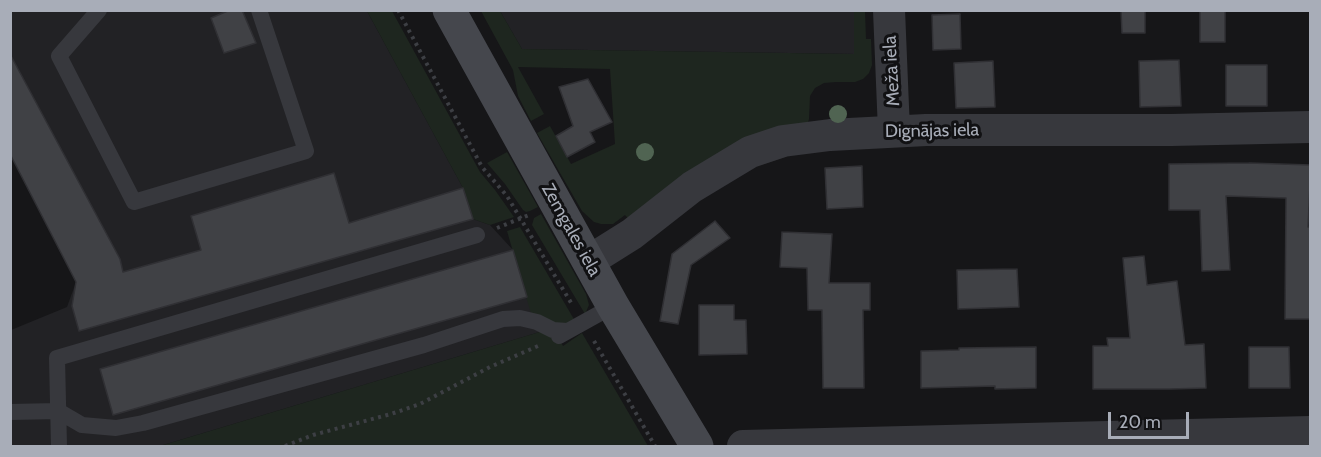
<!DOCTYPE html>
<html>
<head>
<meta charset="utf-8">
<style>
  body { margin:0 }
  #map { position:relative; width:1321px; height:457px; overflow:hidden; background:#161618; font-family:Cabin,sans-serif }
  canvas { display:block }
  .frame { position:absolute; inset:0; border:12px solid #a8adb8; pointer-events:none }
  .scale { position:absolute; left:1108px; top:412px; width:81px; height:27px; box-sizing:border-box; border:3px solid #a8adb8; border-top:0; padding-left:8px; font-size:18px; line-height:21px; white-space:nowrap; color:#a8adb8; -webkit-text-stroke:4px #111113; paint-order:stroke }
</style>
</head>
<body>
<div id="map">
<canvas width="1321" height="457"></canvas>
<div class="frame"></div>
<div class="scale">20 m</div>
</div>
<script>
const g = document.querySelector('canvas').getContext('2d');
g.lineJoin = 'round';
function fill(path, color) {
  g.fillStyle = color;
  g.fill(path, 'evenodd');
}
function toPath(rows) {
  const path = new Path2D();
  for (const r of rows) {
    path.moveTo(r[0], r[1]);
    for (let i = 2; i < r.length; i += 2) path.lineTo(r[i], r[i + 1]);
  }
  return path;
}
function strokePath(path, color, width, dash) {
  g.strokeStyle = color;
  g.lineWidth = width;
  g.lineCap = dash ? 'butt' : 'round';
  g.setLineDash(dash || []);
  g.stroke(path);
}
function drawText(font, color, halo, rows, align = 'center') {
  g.font = font + ' Cabin,sans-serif';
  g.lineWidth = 6;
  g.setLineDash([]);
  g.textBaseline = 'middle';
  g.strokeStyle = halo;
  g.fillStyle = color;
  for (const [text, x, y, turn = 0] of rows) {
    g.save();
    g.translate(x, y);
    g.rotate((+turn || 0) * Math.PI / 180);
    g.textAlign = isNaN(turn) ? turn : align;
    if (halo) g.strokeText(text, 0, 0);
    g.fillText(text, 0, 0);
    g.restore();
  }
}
fill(toPath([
  [11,11,367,11,463,188,473,219,490,225,513,250,553,328,160,446,11,446,11,330,67,307,76,282,11,154],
  [500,11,854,11,855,54,522,49]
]), '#222225');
fill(toPath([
  [367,11,392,11,480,172,495,190,514,217,490,225,473,219,463,188],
  [481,11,500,11,522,49,854,54,854,11,865,11,866,39,871,39,872,65,869,73,863,79,855,82,836,82,824,83,815,88,810,96,809,119,807,126,631,221,625,215,613,224,601,224,594,222,582,211,537,133,550,126,571,164,615,144,610,69,518,67,544,114,531,121,518,96,513,70],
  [507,152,538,207,530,211,526,212,523,210,505,184,487,163],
  [541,214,586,294,589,305,585,314,532,225,534,218],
  [520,227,575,321,565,326,532,317,507,231],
  [553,328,563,346,582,333,648,446,160,446]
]), '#1e261f');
const building = toPath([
  [230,10,242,10,256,43,224,53,211,18,230,10],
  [1121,10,1145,10,1145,33,1122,33,1121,10],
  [1200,10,1225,10,1225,42,1200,42,1200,10],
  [960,14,961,49,933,50,932,15,960,14],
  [10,54,120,259,123,272,201,250,191,216,334,173,349,223,463,188,473,219,79,331,72,306,76,282,10,154,10,54],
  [1179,60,1181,106,1140,107,1139,61,1179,60],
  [993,61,995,107,956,108,954,63,993,61],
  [1226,65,1267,65,1267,106,1226,106,1226,65],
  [588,79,612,122,590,132,595,142,567,157,556,136,573,126,559,87,588,79],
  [1249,163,1311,165,1308,227,1311,227,1311,319,1285,319,1286,198,1226,196,1230,270,1202,271,1200,210,1169,210,1169,164,1249,163],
  [862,166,863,207,827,209,825,168,862,166],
  [715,221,730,238,691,265,678,324,660,321,672,254,715,221],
  [782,232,832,234,829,283,870,283,870,310,863,310,864,388,823,388,822,310,808,310,807,268,780,267,782,232],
  [513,250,527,297,113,415,100,369,513,250],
  [1144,256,1147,285,1177,281,1185,345,1204,344,1206,388,1170,389,1093,389,1093,346,1108,346,1107,338,1130,338,1123,258,1144,256],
  [1017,269,1019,307,958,309,957,270,1017,269],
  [699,305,734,305,734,320,746,320,747,354,699,355,699,305],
  [1036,347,1036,388,995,389,995,386,921,388,921,351,959,350,959,348,1036,347],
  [1249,347,1289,347,1290,388,1249,388,1249,347]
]);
fill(building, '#404145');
strokePath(building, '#303034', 1.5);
strokePath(toPath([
  [398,10,482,167,507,196,573,306],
  [497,228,529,215],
  [594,341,655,446],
  [285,446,313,435,391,414,420,404,490,367,538,346]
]), '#3d3f44', 4, [3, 4.5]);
strokePath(toPath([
  [99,10,59,56,134,202,306,151,259,10],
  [559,336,613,306],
  [10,412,58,411,82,425,116,428,143,423,424,345,503,319,520,318,537,322,553,330,567,331],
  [59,446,57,358,477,235]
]), '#37383d', 16);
strokePath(toPath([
  [889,10,894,131],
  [589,261,632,234,692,187,750,152,783,141,830,135,926,130,1171,130,1310,127],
  [743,446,1310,432]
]), '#37383d', 32);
strokePath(toPath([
  [449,10,613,306,697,446]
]), '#45474d', 33);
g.fillStyle = '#506452';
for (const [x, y] of [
  [838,114],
  [645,152]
]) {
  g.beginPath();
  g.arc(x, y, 9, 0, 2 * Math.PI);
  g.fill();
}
drawText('18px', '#a8adb8', '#111113', [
  ["Meža iela",892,71,-93],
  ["Dignājas iela",932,131,-1],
  ["Zemgales iela",571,230,61]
]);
</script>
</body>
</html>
